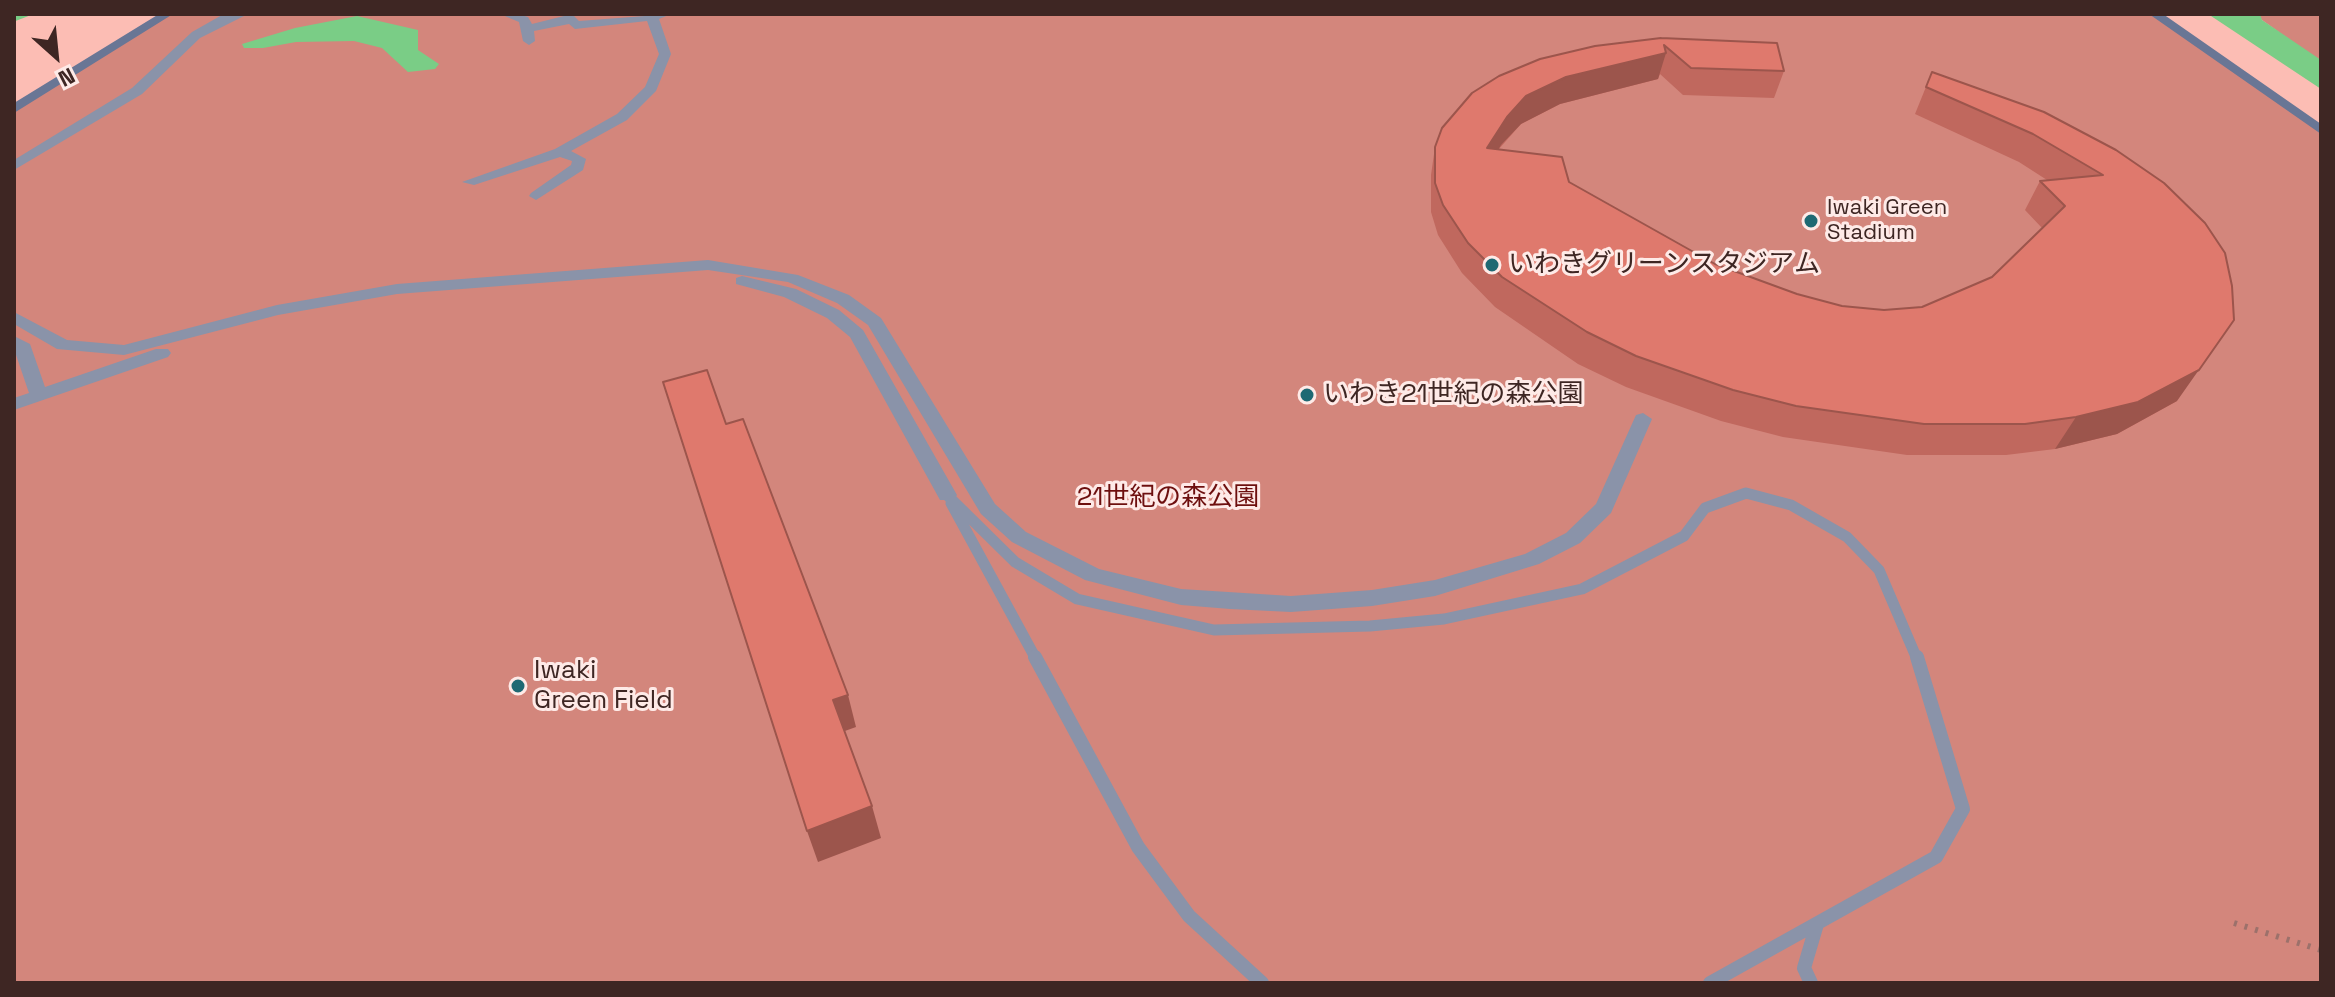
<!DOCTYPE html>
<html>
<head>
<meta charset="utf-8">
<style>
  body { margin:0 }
  #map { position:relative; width:2335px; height:997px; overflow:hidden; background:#fcbdb4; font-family:"Space Grotesk",sans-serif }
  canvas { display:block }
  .frame { position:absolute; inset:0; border:16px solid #3e2623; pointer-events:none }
  .north { position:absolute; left:16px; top:16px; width:80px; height:80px; -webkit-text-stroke:6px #feeae7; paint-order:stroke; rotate:153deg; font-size:22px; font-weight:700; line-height:32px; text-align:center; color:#3e2623 }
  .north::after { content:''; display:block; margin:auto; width:28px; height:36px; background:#3e2623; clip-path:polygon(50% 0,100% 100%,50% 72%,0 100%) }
</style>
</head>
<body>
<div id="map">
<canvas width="2335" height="997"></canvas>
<div class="frame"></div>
<div class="north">N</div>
</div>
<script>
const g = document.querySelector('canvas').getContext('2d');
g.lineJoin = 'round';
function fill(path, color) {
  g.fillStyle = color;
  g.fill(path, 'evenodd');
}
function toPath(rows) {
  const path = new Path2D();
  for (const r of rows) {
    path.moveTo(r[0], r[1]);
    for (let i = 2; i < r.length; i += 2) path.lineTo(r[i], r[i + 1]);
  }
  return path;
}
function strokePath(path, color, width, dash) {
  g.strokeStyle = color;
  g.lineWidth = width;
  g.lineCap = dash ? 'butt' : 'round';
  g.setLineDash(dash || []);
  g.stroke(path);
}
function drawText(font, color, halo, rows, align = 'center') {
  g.font = font + ' "Space Grotesk","Noto Sans JP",sans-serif';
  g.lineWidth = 6;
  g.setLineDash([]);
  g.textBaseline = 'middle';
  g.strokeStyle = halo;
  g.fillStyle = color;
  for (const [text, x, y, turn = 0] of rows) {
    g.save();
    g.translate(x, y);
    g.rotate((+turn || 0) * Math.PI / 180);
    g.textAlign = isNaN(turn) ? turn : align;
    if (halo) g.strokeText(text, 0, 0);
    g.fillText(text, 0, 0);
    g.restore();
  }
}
fill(toPath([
  [167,14,2155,14,2321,130,2321,983,14,983,14,109],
  [2258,14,2321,14,2321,62,2262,20]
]), '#d3867c');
fill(toPath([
  [2208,14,2260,14,2262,20,2321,60,2321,89],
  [357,16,418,30,418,50,439,64,435,69,408,72,382,48,354,41,296,42,263,48,244,48,242,44,295,28]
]), '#7acd86');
strokePath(toPath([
  [14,19,27,14]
]), '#7acd86', 5);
strokePath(toPath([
  [2234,923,2321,950]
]), '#9c716b', 6, [3, 8]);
strokePath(toPath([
  [947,495,1015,562,1077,599,1214,630,1370,626,1444,619,1582,589,1684,536,1705,508,1746,493,1791,505,1847,537,1879,570,1917,659],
  [951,503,1036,659]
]), '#8a93a9', 11);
strokePath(toPath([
  [1035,657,1138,847,1189,916,1262,983],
  [1710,983,1936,857,1963,809,1917,657],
  [1811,983,1804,968,1817,924]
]), '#8a93a9', 14);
fill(toPath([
  [248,14,200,38,142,94,14,170,14,160,132,88,192,32,222,15,248,14],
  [500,14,518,14,528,17,532,24,572,14,579,21,671,14,659,19,671,54,656,91,627,120,571,151,586,159,583,170,536,200,529,196,531,193,571,165,572,161,560,157,474,185,462,182,555,149,617,114,645,87,659,54,647,21,575,29,569,24,534,31,535,41,529,45,523,41,519,22,500,14],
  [708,260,798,275,849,295,881,318,995,504,1026,532,1099,569,1181,589,1291,596,1372,590,1435,580,1525,554,1566,533,1596,504,1636,415,1643,413,1652,419,1611,513,1580,543,1539,564,1435,596,1372,606,1291,612,1230,609,1181,605,1085,580,1012,542,981,514,868,325,837,303,788,282,708,270,397,294,278,315,124,355,57,349,14,324,14,312,67,340,124,345,277,305,397,284,708,260],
  [742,276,796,289,839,310,863,330,957,495,954,500,940,500,850,337,827,318,784,297,736,284,736,278,742,276],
  [14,336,30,344,45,387,156,349,168,349,171,353,168,357,14,410,14,398,29,393,14,349,14,336]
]), '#8a93a9');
fill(toPath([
  [159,14,173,14,14,113,14,103,159,14],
  [2149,14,2163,14,2321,124,2321,134,2149,14]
]), '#697695');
fill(toPath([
  [1661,38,1784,71,1774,98,1683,95,1660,74,1658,79,1560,104,1521,124,1498,150,1569,182,1715,264,1797,294,1842,306,1884,310,1922,307,1992,277,2042,228,2025,210,2040,181,2047,180,2019,162,1915,114,1932,72,2116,150,2177,401,2117,434,2055,449,2006,455,1907,455,1783,437,1721,421,1626,387,1578,364,1495,307,1462,273,1438,235,1431,212,1431,175,1435,147]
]), '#c0685e');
fill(toPath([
  [1666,53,1658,79,1560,104,1521,124,1501,145,1481,177,1487,148,1507,117,1526,96,1566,77],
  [2234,320,2177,401,2117,434,2055,449,2076,417],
  [848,695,856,727,842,732,833,700],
  [872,806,881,838,818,862,807,831]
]), '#9c554c');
const building = toPath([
  [1661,38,1777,43,1784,71,1691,68,1664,45,1666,53,1566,77,1526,96,1507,117,1487,148,1562,157,1569,182,1715,264,1797,294,1842,306,1884,310,1922,307,1992,277,2065,206,2040,181,2103,175,2033,134,1926,87,1932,72,2044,112,2116,150,2164,183,2205,223,2225,253,2232,286,2234,320,2199,370,2138,402,2076,417,2025,424,1924,424,1796,406,1733,390,1636,356,1587,332,1502,277,1468,243,1443,205,1435,183,1435,147,1442,128,1472,93,1499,76,1540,59,1595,46,1661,38],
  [707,370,726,424,743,419,848,695,833,700,872,806,807,831,663,382,707,370]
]);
fill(building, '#df796d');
strokePath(building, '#9c554c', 2);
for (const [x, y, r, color] of [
  [1811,221,8,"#1f6973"],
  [1492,265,8,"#1f6973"],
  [1307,395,8,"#1f6973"],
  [518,686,8,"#1f6973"]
]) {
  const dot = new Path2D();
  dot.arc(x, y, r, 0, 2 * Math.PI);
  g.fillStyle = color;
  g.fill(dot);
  strokePath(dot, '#feeae7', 3);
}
drawText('22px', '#3e2623', '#feeae7', [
  ["Iwaki Green",1827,208],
  ["Stadium",1827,233]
], 'left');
drawText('26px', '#3e2623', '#feeae7', [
  ["いわきグリーンスタジアム",1508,265],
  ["いわき21世紀の森公園",1323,395],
  ["Iwaki",534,671],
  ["Green Field",534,701]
], 'left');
drawText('26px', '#6d0f0e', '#feeae7', [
  ["21世紀の森公園",1168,498]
]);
</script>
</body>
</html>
